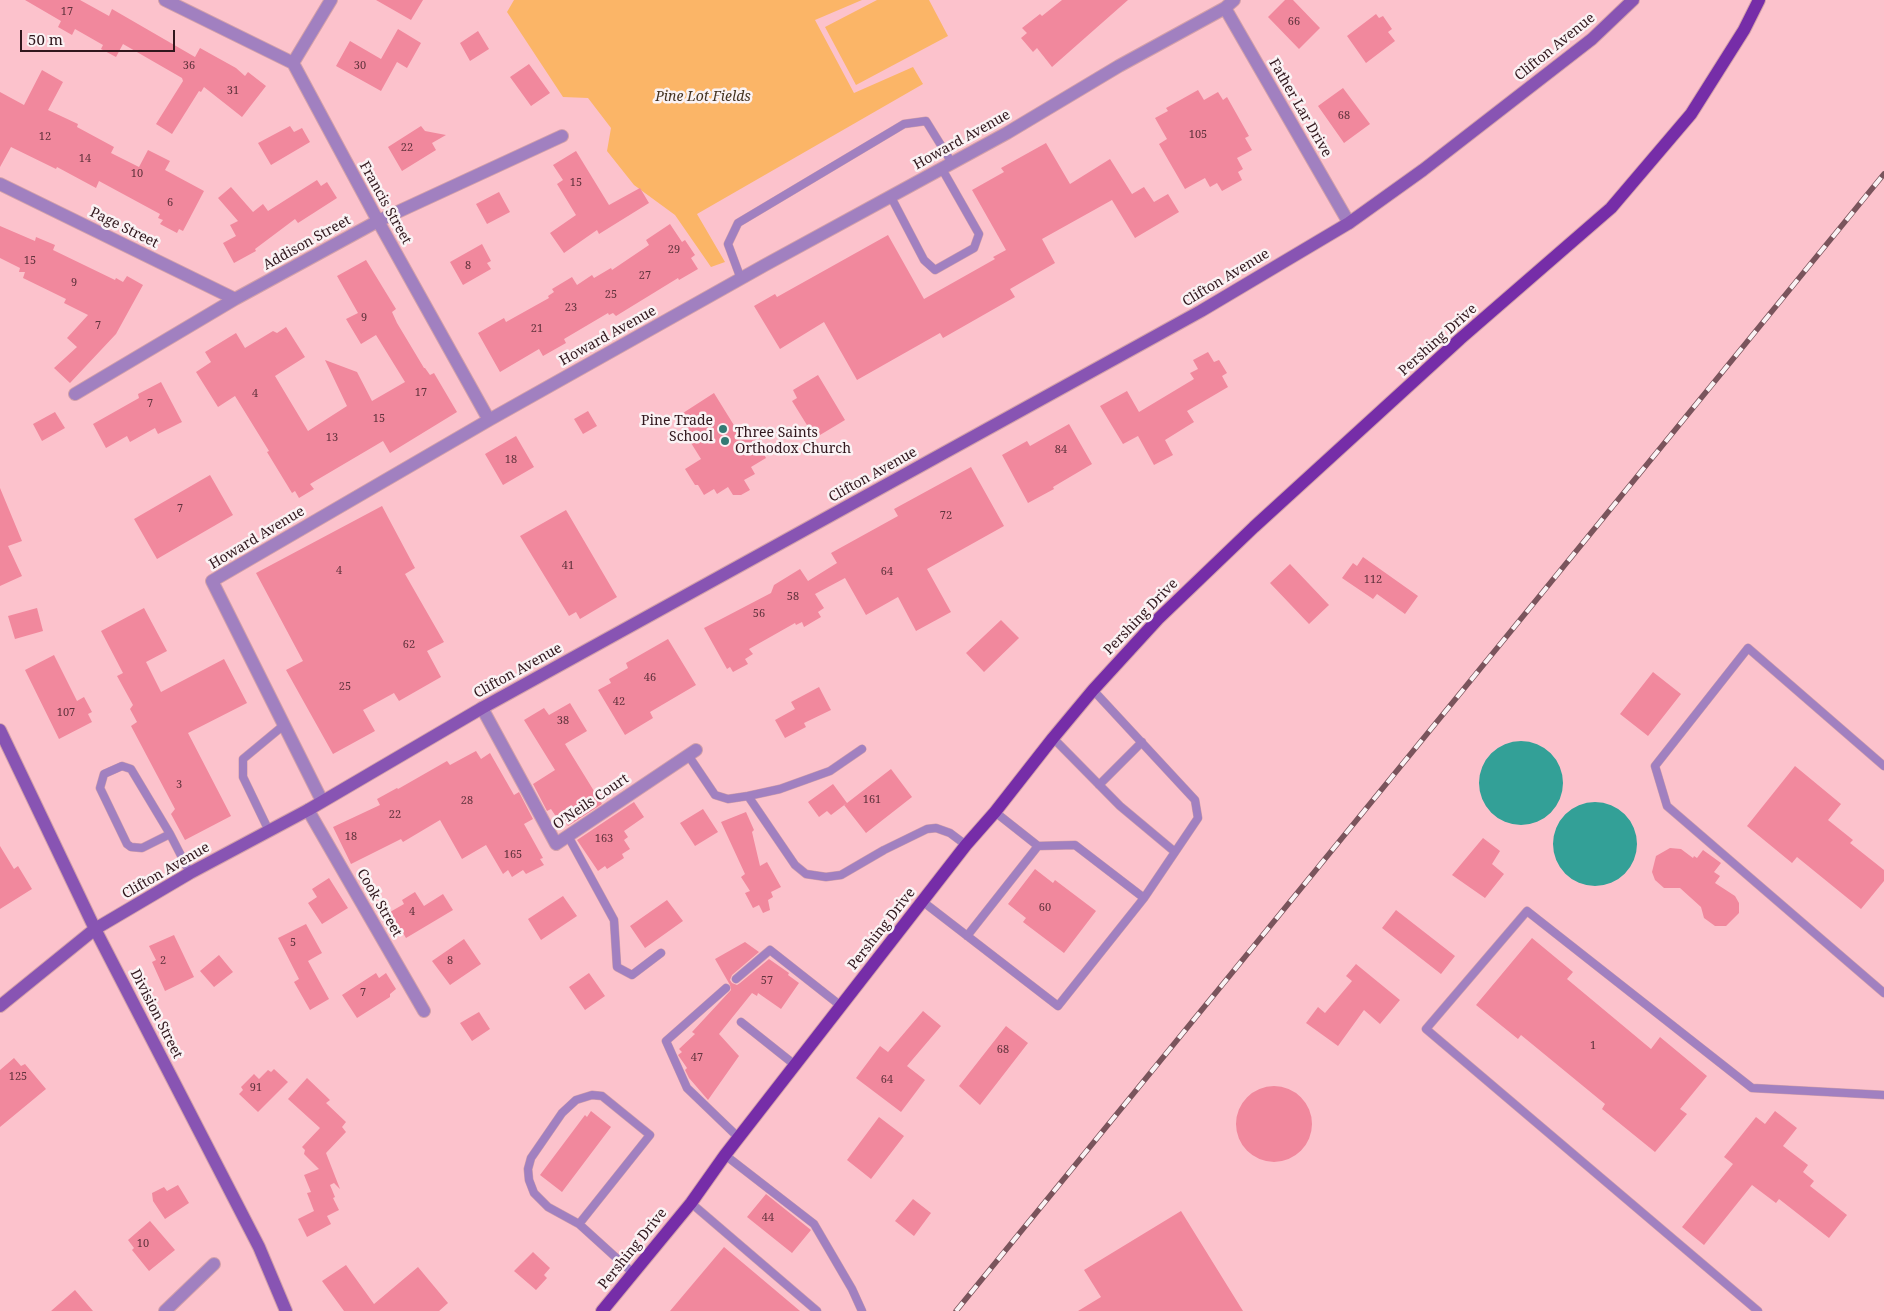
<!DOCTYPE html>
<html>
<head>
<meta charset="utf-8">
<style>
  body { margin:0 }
  #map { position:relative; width:1884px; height:1311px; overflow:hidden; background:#fcc2cc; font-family:"Noto Serif",serif }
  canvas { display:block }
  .scale { position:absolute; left:20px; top:30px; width:155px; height:22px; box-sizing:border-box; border:2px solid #31171d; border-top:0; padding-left:6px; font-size:15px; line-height:18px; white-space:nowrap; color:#31171d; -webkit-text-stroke:4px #faf2f4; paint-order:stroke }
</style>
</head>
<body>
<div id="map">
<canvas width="1884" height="1311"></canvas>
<div class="scale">50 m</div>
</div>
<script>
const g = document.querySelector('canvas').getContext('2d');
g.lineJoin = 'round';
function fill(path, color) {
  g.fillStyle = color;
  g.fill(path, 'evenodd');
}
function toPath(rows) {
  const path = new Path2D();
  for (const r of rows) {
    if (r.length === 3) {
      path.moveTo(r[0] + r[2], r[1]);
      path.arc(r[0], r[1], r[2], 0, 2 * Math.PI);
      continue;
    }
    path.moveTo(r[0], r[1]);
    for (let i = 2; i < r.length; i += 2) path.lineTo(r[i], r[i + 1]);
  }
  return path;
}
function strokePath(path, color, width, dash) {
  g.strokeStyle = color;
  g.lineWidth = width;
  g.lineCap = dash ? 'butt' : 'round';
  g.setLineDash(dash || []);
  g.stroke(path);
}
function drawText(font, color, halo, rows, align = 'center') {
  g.font = font + ' "Noto Serif",serif';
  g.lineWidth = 5;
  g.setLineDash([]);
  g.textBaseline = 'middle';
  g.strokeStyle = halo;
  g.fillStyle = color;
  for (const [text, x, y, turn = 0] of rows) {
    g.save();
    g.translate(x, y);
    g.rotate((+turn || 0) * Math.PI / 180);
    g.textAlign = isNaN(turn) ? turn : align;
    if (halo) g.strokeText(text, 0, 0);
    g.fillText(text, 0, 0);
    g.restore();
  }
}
fill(toPath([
  [514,0,862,0,815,20,854,93,913,67,923,84,697,214,725,262,711,267,675,215,634,185,607,151,611,128,588,98,563,97,507,12],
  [877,0,929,0,948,36,856,85,825,27]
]), '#fbb567');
fill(toPath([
  [1521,783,42],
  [1595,844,42]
]), '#33a097');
fill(toPath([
  [25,0,80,0,109,16,112,9,195,57,200,48,236,68,245,76,248,72,266,86,242,117,204,87,201,92,199,91,172,134,156,124,183,81,182,78,123,44,116,57,101,49,103,45,75,29,72,35,58,27,61,21],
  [376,0,423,0,411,20],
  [1062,0,1128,0,1052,67,1037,48,1033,52,1021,38,1027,33,1022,28,1040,14,1042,16],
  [1285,0,1293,0,1320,28,1299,49,1268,17],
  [1376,14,1379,18,1383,16,1392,29,1388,32,1395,41,1366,63,1347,36],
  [398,29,421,43,407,68,397,62,381,91,336,66,350,41,381,59],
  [478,31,489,49,470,61,460,43],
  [529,64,550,93,531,106,510,77],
  [42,70,63,82,48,110,78,124,77,127,114,147,111,153,139,167,148,150,170,161,165,170,204,191,183,231,179,229,177,233,160,224,163,220,158,218,160,214,99,181,96,188,57,167,56,169,11,147,0,167,0,92,24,105],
  [1343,88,1370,124,1344,143,1318,106],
  [1198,90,1204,100,1218,92,1223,100,1227,97,1249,136,1245,138,1252,150,1237,158,1243,169,1238,172,1242,180,1222,191,1217,183,1210,187,1205,178,1185,189,1159,144,1167,139,1155,118,1168,111,1166,108],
  [290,126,294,132,302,128,310,142,271,165,258,143],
  [421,126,425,131,446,135,432,143,436,150,402,171,388,147],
  [1046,143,1070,184,1110,159,1132,194,1144,187,1154,202,1168,194,1179,212,1135,238,1112,200,1042,239,1055,263,1010,289,1015,297,943,338,940,333,857,380,824,322,780,349,754,306,775,294,777,297,888,235,924,299,995,259,993,257,1006,250,972,190,1004,172,1001,168],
  [576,151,609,205,640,188,649,203,599,234,597,230,564,253,550,233,576,215,557,184,563,180,553,165],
  [317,180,321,186,327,182,337,198,298,223,295,219,255,249,256,251,234,263,223,243,236,236,230,225,238,221,218,198,231,187,253,212,263,204,268,211],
  [499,192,510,212,487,224,476,204],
  [670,224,682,242,685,240,695,255,691,258,698,269,679,280,678,278,616,316,613,313,609,315,608,313,564,339,566,343,543,356,539,349,500,372,478,333,504,318,506,322,549,298,548,296,554,292,552,289,572,277,577,285,592,275,594,278,611,268,612,270,649,245,646,240],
  [0,226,35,241,36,237,55,245,53,250,115,280,116,278,123,282,127,276,143,285,116,334,70,383,54,368,77,347,67,338,88,315,64,303,66,299,23,278,25,272,19,272,20,268,0,258],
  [482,244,491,261,487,263,491,269,463,285,450,262],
  [366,260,396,309,392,312,397,323,424,368,425,368,430,375,434,373,457,412,390,453,383,441,310,484,314,489,299,498,295,491,292,493,267,452,269,451,235,396,218,407,196,372,211,362,205,352,236,333,245,348,273,331,277,333,286,327,305,357,275,376,308,431,347,406,325,360,357,372,372,401,405,382,376,335,361,344,346,319,358,313,337,276],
  [1208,352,1214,362,1219,360,1227,373,1222,376,1228,387,1187,411,1194,422,1165,440,1173,455,1154,465,1138,436,1123,444,1100,406,1127,391,1139,412,1194,379,1190,373,1198,369,1193,360],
  [818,375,845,420,815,438,792,401,797,398,793,390],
  [161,382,182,422,158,434,155,428,130,442,127,436,106,448,93,424,139,398,138,394],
  [714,393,740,435,753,427,764,446,761,449,766,458,751,467,755,474,744,480,750,490,741,495,733,495,728,487,717,494,714,489,704,495,698,485,695,485,685,469,701,459,678,422,686,417,683,413],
  [588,411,597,426,583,434,574,419],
  [55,412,65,428,42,441,33,424],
  [1069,424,1092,464,1053,487,1054,489,1028,503,1002,455,1027,441,1030,446],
  [516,436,534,467,503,485,485,454],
  [971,467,1004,526,927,569,951,612,916,631,898,597,866,615,845,578,815,594,824,608,818,612,821,617,804,627,802,622,796,625,795,623,749,649,753,654,745,659,748,664,733,672,730,667,727,669,704,628,771,593,774,585,800,569,808,581,837,563,831,553,898,516,894,509],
  [210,475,233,515,157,559,134,519],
  [0,488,22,541,8,546,22,576,0,586],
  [382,506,415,568,405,574,444,642,427,651,441,677,399,701,394,693,363,710,375,731,333,754,286,670,303,661,256,573],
  [566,510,617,597,580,619,576,612,569,616,520,536],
  [1363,557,1418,596,1405,614,1377,594,1373,599,1342,578,1353,563,1357,566],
  [1290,564,1329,605,1309,624,1270,583],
  [37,608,43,631,15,639,8,616],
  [144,608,167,651,146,662,161,692,224,659,247,703,188,733,231,816,185,840,171,814,175,809,131,726,137,722,130,709,133,705,117,676,123,673,101,631],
  [1001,620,1019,638,984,672,966,653],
  [668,639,696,685,650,712,653,718,625,735,598,690,611,683,609,679,628,668,626,663],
  [54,655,77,701,84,697,92,712,88,714,92,722,59,739,25,670],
  [1653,672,1681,694,1648,736,1620,714],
  [819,687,831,710,804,723,806,727,785,738,775,720,795,709,791,702],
  [570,703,587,731,565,744,602,804,568,826,561,816,557,818,551,809,547,811,533,784,555,770,524,720,544,708,549,715],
  [476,751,481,759,490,753,514,795,519,792,533,819,524,824,543,858,540,859,544,865,526,874,523,870,512,877,508,870,503,874,486,845,462,859,440,820,403,842,401,839,351,864,333,827,380,805,377,799,397,788,398,789,447,761,450,765],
  [1795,766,1841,804,1828,820,1853,840,1850,843,1884,870,1884,881,1861,909,1797,857,1792,863,1747,826],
  [891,769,912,797,866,833,844,805,847,803,831,815,827,811,819,817,808,802,833,784,847,803],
  [634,802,644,817,624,831,628,837,624,840,630,849,622,854,624,858,607,869,605,866,598,871,577,840],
  [703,809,718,832,695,846,680,823],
  [746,812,754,830,752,832,760,866,767,862,781,887,771,892,773,897,768,900,770,910,763,913,759,905,753,908,745,893,750,891,741,877,745,874,721,822],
  [1483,838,1500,851,1492,864,1504,874,1485,898,1452,875],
  [0,846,14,869,18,866,32,889,0,909],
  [1670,848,1681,849,1693,858,1694,856,1697,858,1703,850,1721,863,1714,872,1720,876,1715,883,1735,896,1739,903,1739,913,1726,926,1715,926,1704,918,1701,907,1680,888,1664,888,1655,880,1652,872,1656,856],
  [1035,869,1053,883,1055,880,1096,911,1064,953,1023,922,1026,918,1008,904],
  [329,878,348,908,322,924,308,903,317,897,312,889],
  [415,892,424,906,443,894,453,910,406,938,390,912,404,904,402,900],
  [563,896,577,916,541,940,528,919],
  [667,900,683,921,645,948,630,926],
  [1396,910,1455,956,1441,974,1382,928],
  [306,924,322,953,308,961,329,999,310,1010,294,982,299,979,278,938],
  [174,935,194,977,165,991,152,962,156,960,149,946],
  [1532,938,1573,972,1567,979,1651,1049,1660,1037,1707,1076,1680,1109,1687,1114,1655,1152,1602,1109,1605,1104,1521,1035,1518,1039,1476,1005],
  [464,939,481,964,450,985,432,961],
  [745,942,759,952,732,975,730,980,732,983,737,985,740,983,769,959,789,973,788,975,799,983,781,1009,758,993,757,996,752,993,719,1034,739,1056,708,1100,689,1078,685,1070,687,1068,678,1055,682,1052,679,1049,695,1034,692,1032,731,990,730,985,715,959],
  [219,955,233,972,214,987,200,971],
  [1356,964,1400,1000,1380,1024,1364,1010,1338,1046,1306,1023,1318,1007,1325,1013,1352,981,1346,976],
  [376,973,379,978,386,973,396,989,390,994,390,997,357,1018,342,995],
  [589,973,605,996,585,1010,569,987],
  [923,1011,941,1026,907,1066,925,1080,901,1112,856,1078,880,1046,888,1052],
  [479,1012,490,1029,472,1041,460,1023],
  [1006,1026,1028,1043,980,1105,959,1086],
  [14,1058,21,1066,25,1064,46,1089,0,1127,0,1070],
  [274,1069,288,1082,258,1112,239,1094,243,1090,241,1087,254,1074,259,1079,268,1070,271,1072],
  [307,1078,330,1100,326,1103,346,1122,342,1127,346,1132,326,1153,340,1189,334,1183,330,1185,335,1197,333,1198,339,1210,327,1216,331,1224,307,1237,298,1219,314,1211,307,1193,311,1192,304,1175,319,1169,304,1154,305,1150,302,1147,320,1128,288,1099],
  [1274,1124,38],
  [591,1111,611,1127,562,1192,540,1175,585,1115,587,1117],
  [1775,1111,1797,1128,1783,1146,1808,1165,1803,1172,1814,1181,1810,1186,1847,1215,1829,1238,1779,1199,1776,1203,1752,1185,1704,1245,1682,1227,1733,1164,1724,1157,1756,1117,1765,1124],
  [879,1117,904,1136,871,1179,847,1160],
  [178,1185,189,1203,165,1219,153,1201,152,1193,164,1187,167,1191],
  [766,1194,811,1230,792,1253,747,1217],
  [913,1199,931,1213,914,1236,895,1221],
  [1181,1211,1243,1311,1078,1311,1101,1297,1084,1270],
  [150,1221,175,1250,149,1271,132,1250,134,1248,128,1240],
  [724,1247,800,1311,670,1311],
  [533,1252,550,1268,544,1275,547,1278,536,1290,514,1271],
  [346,1265,374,1304,418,1267,448,1303,439,1311,344,1311,322,1281],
  [75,1290,93,1311,51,1311]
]), '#f1889d');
const lane = toPath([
  [891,197,924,260,935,270,974,248,979,234,942,169],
  [741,279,728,244,738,223,904,124,926,121,952,163],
  [1053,738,1120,806,1175,852],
  [688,755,715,795,728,799,748,796,795,865,806,874,826,877,841,875,884,850,927,829,936,828,950,833,966,845],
  [1884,766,1748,648,1655,766,1667,806,1884,993],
  [1099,785,1142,742],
  [748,796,780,789,830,771,862,749],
  [995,812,1038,846],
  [269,831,243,777,243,759,284,725],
  [170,834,142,848,131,847,127,844,100,788,104,774,122,766,131,769,170,834,190,873],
  [568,836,614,920,617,967,632,975,661,953],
  [922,901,1058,1006,1144,898,1198,818,1195,800,1093,690],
  [967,936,1038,846,1075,845,1144,898],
  [736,979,770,950,841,1006],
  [726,988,666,1041,687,1088,739,1138],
  [741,1022,795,1065],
  [725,1155,814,1224,852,1289,862,1311],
  [691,1203,817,1311],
  [579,1224,650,1135,602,1096,592,1095,576,1100,562,1113,531,1158,528,1169,529,1180,534,1193,548,1207,579,1224,633,1273],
  [1758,1311,1426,1029,1527,911,1752,1088,1884,1095]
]);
const street = toPath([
  [165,0,293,63],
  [1225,8,1349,223],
  [293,63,378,221,489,420],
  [293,63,331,0],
  [0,184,235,299],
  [75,394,235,299,378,221,562,136],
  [482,708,556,844,696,750],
  [322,801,212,581,489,420,765,265,1007,133,1119,66,1225,8,1234,0],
  [308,810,424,1011],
  [165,1311,214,1264]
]);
const secondary = toPath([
  [0,730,95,929,259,1247,286,1311],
  [0,1006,95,929,190,873,308,810,482,708,1201,311,1349,223,1423,170,1592,39,1633,0]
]);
const primary = toPath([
  [602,1311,691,1203,725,1155,966,845,995,812,1053,738,1093,690,1158,619,1254,527,1460,339,1611,208,1691,114,1744,30,1759,0]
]);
strokePath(lane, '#d3a0a9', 9);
strokePath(street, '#d3a0a9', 14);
strokePath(secondary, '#d3a0a9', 14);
strokePath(primary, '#d3a0a9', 14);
strokePath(lane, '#a180c0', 8);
strokePath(street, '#a180c0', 12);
strokePath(secondary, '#8854b3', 12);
strokePath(primary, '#762da8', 12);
const rail = toPath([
  [956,1311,1884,174]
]);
strokePath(rail, '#7a545c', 5.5);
strokePath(rail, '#faf2f4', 4, [11]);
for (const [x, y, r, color] of [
  [723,429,5,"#327a74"],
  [725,441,5,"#327a74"]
]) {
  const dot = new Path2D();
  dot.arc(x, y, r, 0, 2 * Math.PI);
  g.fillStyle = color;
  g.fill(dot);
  strokePath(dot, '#faf2f4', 2);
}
drawText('11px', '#61333d', null, [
  ["17",67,12],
  ["66",1294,22],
  ["36",189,66],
  ["30",360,66],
  ["31",233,91],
  ["68",1344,116],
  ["105",1198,135],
  ["12",45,137],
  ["22",407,148],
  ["14",85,159],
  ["10",137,174],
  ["15",576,183],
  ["6",170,203],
  ["29",674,250],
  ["15",30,261],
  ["8",468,266],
  ["27",645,276],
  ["9",74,283],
  ["25",611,295],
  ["23",571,308],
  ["9",364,318],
  ["7",98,326],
  ["21",537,329],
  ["17",421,393],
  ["4",255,394],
  ["7",150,404],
  ["15",379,419],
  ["13",332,438],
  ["84",1061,450],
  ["18",511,460],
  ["7",180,509],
  ["72",946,516],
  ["41",568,566],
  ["4",339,571],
  ["64",887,572],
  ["112",1373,580],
  ["58",793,597],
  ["56",759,614],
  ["62",409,645],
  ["46",650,678],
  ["25",345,687],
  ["42",619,702],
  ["107",66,713],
  ["38",563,721],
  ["3",179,785],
  ["161",872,800],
  ["28",467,801],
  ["22",395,815],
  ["18",351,837],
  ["163",604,839],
  ["165",513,855],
  ["60",1045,908],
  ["4",412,912],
  ["5",293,943],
  ["2",163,961],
  ["8",450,961],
  ["57",767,981],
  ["7",363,993],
  ["1",1593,1046],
  ["68",1003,1050],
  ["47",697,1058],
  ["125",18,1077],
  ["64",887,1080],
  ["91",256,1088],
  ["44",768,1218],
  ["10",143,1244]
]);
drawText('14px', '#31171d', '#faf2f4', [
  ["Clifton Avenue",1555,47,-39],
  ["Father Lar Drive",1300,108,60],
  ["Howard Avenue",962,140,-29],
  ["Francis Street",385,203,61],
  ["Page Street",124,228,26],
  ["Addison Street",307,243,-29],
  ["Clifton Avenue",1226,278,-31],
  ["Howard Avenue",608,336,-29],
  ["Pershing Drive",1438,340,-42],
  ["Clifton Avenue",873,475,-29],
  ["Howard Avenue",257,538,-31],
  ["Pershing Drive",1141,617,-46],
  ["Clifton Avenue",518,671,-29],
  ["O'Neils Court",591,802,-34],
  ["Clifton Avenue",166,871,-30],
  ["Cook Street",379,903,60],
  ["Pershing Drive",882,929,-52],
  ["Division Street",156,1014,63],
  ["Pershing Drive",633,1249,-51]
]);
drawText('italic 14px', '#433220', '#faf2f4', [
  ["Pine Lot Fields",703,97]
]);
drawText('14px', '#31171d', '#faf2f4', [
  ["Pine Trade",713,421],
  ["School",713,437],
  ["Three Saints",735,433,"left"],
  ["Orthodox Church",735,449,"left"]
], 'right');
</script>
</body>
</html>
